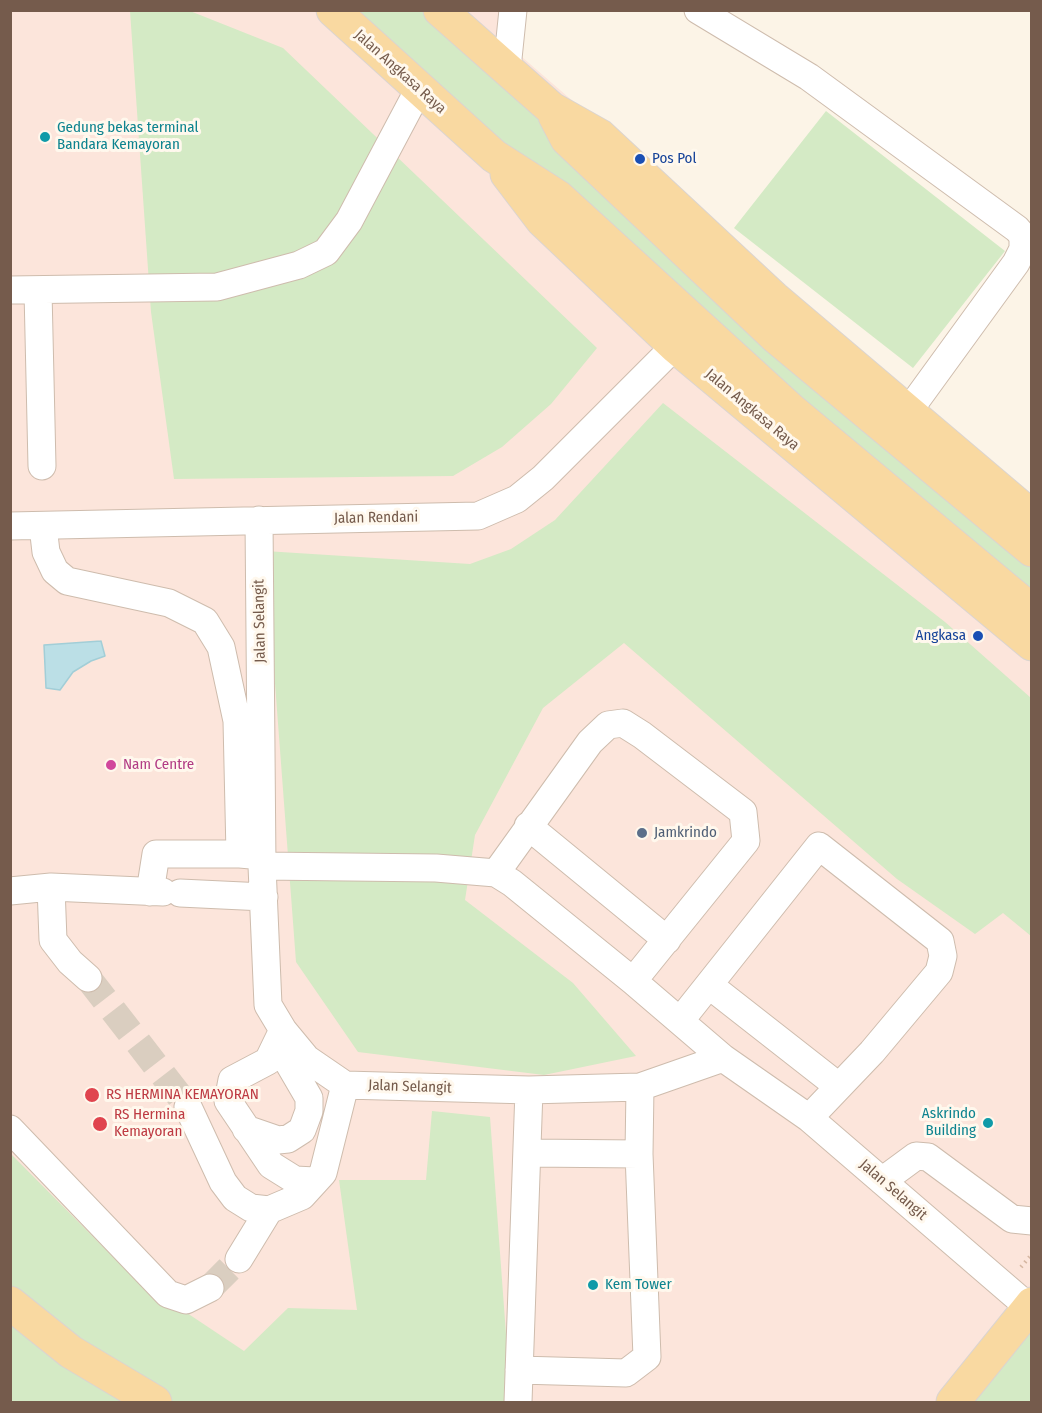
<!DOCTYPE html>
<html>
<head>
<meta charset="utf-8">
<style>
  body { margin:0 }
  #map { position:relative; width:1042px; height:1413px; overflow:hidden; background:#fcf4e7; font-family:"Fira Sans Condensed",sans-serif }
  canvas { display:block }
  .frame { position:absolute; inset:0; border:12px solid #755b4c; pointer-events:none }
</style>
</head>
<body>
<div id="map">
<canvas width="1042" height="1413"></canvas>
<div class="frame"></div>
</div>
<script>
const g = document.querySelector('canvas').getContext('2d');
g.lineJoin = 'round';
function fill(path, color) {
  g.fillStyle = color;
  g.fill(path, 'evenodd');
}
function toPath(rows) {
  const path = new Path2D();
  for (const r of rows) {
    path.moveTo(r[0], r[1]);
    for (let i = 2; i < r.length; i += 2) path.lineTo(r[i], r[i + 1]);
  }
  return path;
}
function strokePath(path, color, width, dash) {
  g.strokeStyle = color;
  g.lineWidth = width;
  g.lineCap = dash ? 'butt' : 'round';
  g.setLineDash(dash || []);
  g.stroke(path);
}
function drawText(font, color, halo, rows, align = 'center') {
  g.font = font + ' "Fira Sans Condensed",sans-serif';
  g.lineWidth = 6;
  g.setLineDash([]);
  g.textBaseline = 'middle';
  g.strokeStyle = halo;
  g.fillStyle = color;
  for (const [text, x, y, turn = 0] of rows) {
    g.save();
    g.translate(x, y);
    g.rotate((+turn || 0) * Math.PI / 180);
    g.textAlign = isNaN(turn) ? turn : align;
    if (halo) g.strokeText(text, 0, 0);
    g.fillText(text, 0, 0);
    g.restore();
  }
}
fill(toPath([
  [10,11,525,11,522,57,1029,497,1031,495,1031,1402,11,1402]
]), '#fce5db');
fill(toPath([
  [130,11,190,11,283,48,597,348,551,404,502,447,453,476,174,479,151,312],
  [346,11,439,11,1031,552,1031,611],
  [826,111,1005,251,913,368,734,228],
  [663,403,945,622,1031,698,1031,936,1003,913,975,934,897,879,624,643,543,708,475,835,465,900,573,983,636,1056,544,1075,358,1052,296,962,265,551,470,564,511,549,555,520],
  [432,1111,490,1117,511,1402,11,1402,10,1153,133,1277,244,1351,288,1308,357,1310,339,1180,426,1180],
  [1031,1309,1031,1402,954,1402]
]), '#d4eac5');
const water = toPath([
  [101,641,105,656,91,661,73,672,60,690,46,688,44,645,101,641]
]);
fill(water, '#bbdfe6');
strokePath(water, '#a2ced7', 1.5);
strokePath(toPath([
  [88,978,188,1107],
  [210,1288,239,1259]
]), '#dacec0', 27, [27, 14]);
const minor = toPath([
  [698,10,809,77,1017,229,1023,236,1023,249,1016,263,907,413],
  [507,68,513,10],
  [10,290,217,287,299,265,326,252,349,221,419,89],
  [38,291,42,466],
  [259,520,262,866,268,1005,283,1030,307,1059,345,1085,529,1090,640,1087,723,1058],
  [10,526,478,516,517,499,543,478,675,346],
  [43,526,46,552,55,571,67,581,169,603,205,621,221,647,237,721,240,854,262,856],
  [528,826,667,940],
  [262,866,436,868,496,873,512,883,633,981,723,1058,809,1118,1032,1310],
  [496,873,590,742,608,725,623,723,642,735,743,812,746,841,633,981],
  [51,887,53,940,70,962,88,978],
  [10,891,51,887,163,892],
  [150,892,156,854,240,854],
  [180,893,264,897],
  [709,985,838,1086],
  [680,1021,819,846,940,941,943,956,939,972,872,1052,809,1118],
  [283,1030,268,1061,232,1080,228,1101,271,1165,295,1180,315,1181],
  [188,1107,223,1182,235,1198,251,1208,269,1210,302,1196,323,1173,345,1085],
  [10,1129,168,1294,186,1300,210,1288],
  [246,1129,278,1140,288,1139,302,1130,309,1111,309,1098,288,1062,288,1052,293,1045],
  [528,1153,639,1154,640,1087],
  [882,1181,916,1156,928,1157,1012,1219,1032,1221],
  [239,1259,269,1210],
  [519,1370,626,1373,647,1357,639,1154],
  [518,1402,529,1090]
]);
const major = toPath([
  [333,10,494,156,558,197,791,410,1032,611],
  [440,10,552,109,600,136,774,298,1032,517],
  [555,116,567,139,776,337,1032,550],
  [507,174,542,220,675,346,1032,644],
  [10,1303,71,1352,155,1402],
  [953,1402,1032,1304]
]);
strokePath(minor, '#cebcad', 29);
strokePath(major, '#dbd4d0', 35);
strokePath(toPath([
  [1021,1267,1032,1254]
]), '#d6b7a2', 4, [1.5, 4.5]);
strokePath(minor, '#fff', 27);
strokePath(major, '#f9d9a1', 33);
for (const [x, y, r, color] of [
  [45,137,6,"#0f9aa8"],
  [640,159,6,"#1a4fb4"],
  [978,636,6,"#1a4fb4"],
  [111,765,6,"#d1479c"],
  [642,833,6,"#5c6f8a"],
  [92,1095,8,"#e0444e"],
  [988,1123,6,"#0f9aa8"],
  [100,1124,8,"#e0444e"],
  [593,1285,6,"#0f9aa8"]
]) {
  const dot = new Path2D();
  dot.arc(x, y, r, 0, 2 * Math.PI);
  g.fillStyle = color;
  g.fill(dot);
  strokePath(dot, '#fff8ed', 2);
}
drawText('15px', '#755b4c', '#fff8ed', [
  ["Jalan Angkasa Raya",400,72,42],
  ["Jalan Angkasa Raya",752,410,40],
  ["Jalan Rendani",376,518,-1],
  ["Jalan Selangit",260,621,-91],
  ["Jalan Selangit",410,1087,2],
  ["Jalan Selangit",893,1190,41]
]);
drawText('15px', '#0d838f', '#fff8ed', [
  ["Gedung bekas terminal",57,128],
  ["Bandara Kemayoran",57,145],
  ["Askrindo",976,1114,"right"],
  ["Building",976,1131,"right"],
  ["Kem Tower",605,1285]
], 'left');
drawText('15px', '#164399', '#fff8ed', [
  ["Pos Pol",652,159],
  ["Angkasa",966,636,"right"]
], 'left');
drawText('15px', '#b23c85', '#fff8ed', [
  ["Nam Centre",123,765]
], 'left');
drawText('15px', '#4e5e75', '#fff8ed', [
  ["Jamkrindo",654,833]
], 'left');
drawText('15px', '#be3a42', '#fff8ed', [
  ["RS HERMINA KEMAYORAN",106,1095],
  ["RS Hermina",114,1115],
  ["Kemayoran",114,1132]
], 'left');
</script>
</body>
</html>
